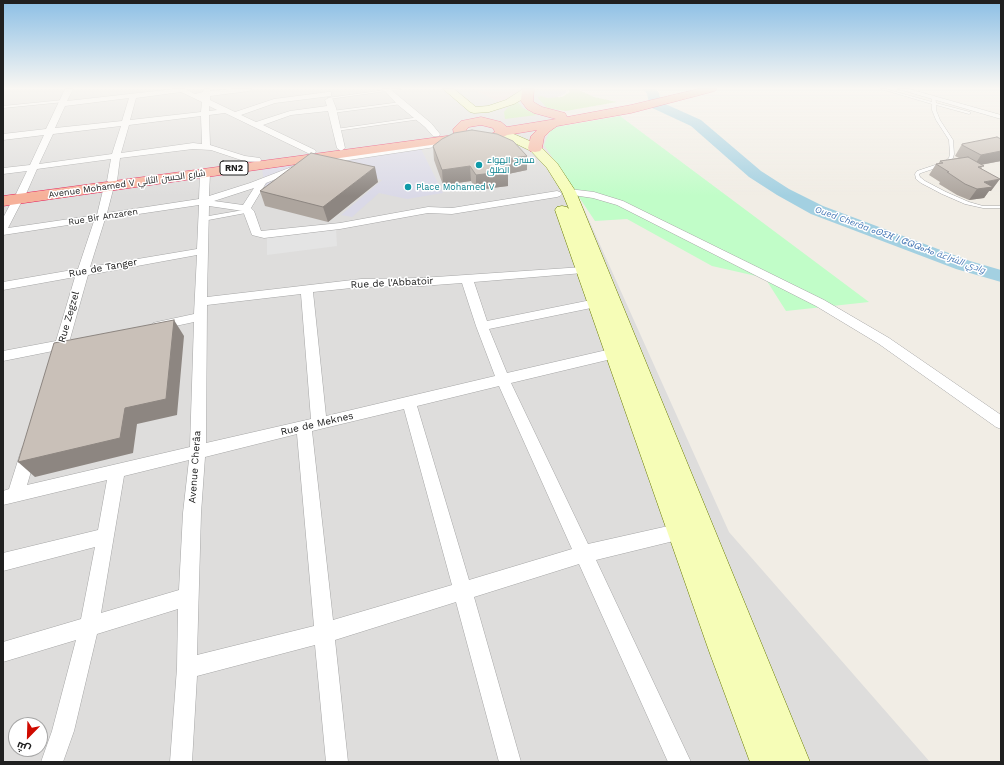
<!DOCTYPE html>
<html>
<head>
<meta charset="utf-8">
<style>
  body { margin:0 }
  #map { position:relative; width:1004px; height:765px; overflow:hidden; background:#f1ede5; font-family:"Work Sans",Cairo,sans-serif }
  canvas { display:block }
  .frame { position:absolute; inset:0; border:4px solid #202020; pointer-events:none }
  .north { position:absolute; left:8px; top:717px; width:40px; height:40px; box-sizing:border-box; background:#fff; border:1px solid #a6a6a6; border-radius:50%; rotate:203deg; font-size:11px; font-weight:700; line-height:16px; text-align:center; color:#202020 }
  .north::after { content:''; display:block; margin:auto; width:14px; height:18px; background:#cf0a00; clip-path:polygon(50% 0,100% 100%,50% 72%,0 100%) }
</style>
</head>
<body>
<div id="map">
<canvas width="1004" height="765"></canvas>
<div class="frame"></div>
<div class="north">ش</div>
</div>
<script>
const g = document.querySelector('canvas').getContext('2d');
g.lineJoin = 'round';
function fill(path, color) {
  g.fillStyle = color;
  g.fill(path, 'evenodd');
}
function toPath(rows) {
  const path = new Path2D();
  for (const r of rows) {
    path.moveTo(r[0], r[1]);
    for (let i = 2; i < r.length; i += 2) path.lineTo(r[i], r[i + 1]);
  }
  return path;
}
function strokePath(path, color, width, dash) {
  g.strokeStyle = color;
  g.lineWidth = width;
  g.lineCap = dash ? 'butt' : 'round';
  g.setLineDash(dash || []);
  g.stroke(path);
}
function drawText(font, color, halo, rows, align = 'center') {
  g.font = font + ' "Work Sans",Cairo,"Noto Sans Tifinagh",sans-serif';
  g.lineWidth = 3;
  g.setLineDash([]);
  g.textBaseline = 'middle';
  g.strokeStyle = halo;
  g.fillStyle = color;
  for (const [text, x, y, turn = 0] of rows) {
    g.save();
    g.translate(x, y);
    g.rotate((+turn || 0) * Math.PI / 180);
    g.textAlign = isNaN(turn) ? turn : align;
    if (halo) g.strokeText(text, 0, 0);
    g.fillText(text, 0, 0);
    g.restore();
  }
}
fill(toPath([
  [3,89,557,89,566,169,729,532,930,762,3,762],
  [16,725,40,725,40,749,16,749]
]), '#dedddc');
fill(toPath([
  [473,89,522,89,514,96,499,102]
]), '#f2d6d4');
fill(toPath([
  [568,89,577,89,594,97,617,102,566,111,547,108,538,98,538,97,541,96,547,98,562,97,570,92],
  [518,102,523,108,537,115,505,119,504,112,507,108]
]), '#c7eda9');
fill(toPath([
  [620,116,869,302,786,311,765,278,712,266,627,219,595,221,544,145,551,128]
]), '#c1fdc8');
fill(toPath([
  [336,229,337,246,267,255,267,237]
]), '#e4e4e4');
fill(toPath([
  [539,89,565,89,567,92,561,96,547,97,538,94],
  [421,149,443,193,407,199,379,193,352,217,341,215,382,180,323,166,267,199,262,169]
]), '#dad9e7');
fill(toPath([
  [643,89,656,89,659,93,661,102,701,120,761,171,789,189,823,206,970,261,1001,270,1001,282,956,269,811,214,777,195,749,177,691,126,650,107,647,94,643,89]
]), '#a3d0e1');
const service = toPath([
  [393,89,401,89,329,99,327,98,393,89],
  [881,89,886,89,932,102,932,97,935,96,936,103,970,112,971,113,969,114,936,105,936,110,940,120,953,140,954,154,953,158,948,164,921,173,919,174,920,177,925,181,946,192,969,202,983,206,1001,206,1001,208,983,208,965,204,942,194,921,183,916,179,915,174,917,171,944,162,949,158,950,154,949,140,936,120,932,110,932,104,881,89],
  [63,100,64,100,64,102,3,108,3,106,63,100],
  [401,102,403,103,402,104,332,113,330,112,332,111,401,102],
  [420,117,422,118,421,119,336,131,334,130,336,129,420,117],
  [249,209,251,210,251,212,203,221,200,219,203,217,249,209]
]);
const minor = toPath([
  [65,89,73,89,67,101,174,89,185,89,195,94,203,92,204,89,210,89,210,91,233,89,252,89,249,91,210,96,210,100,235,112,274,99,328,92,331,92,331,96,275,103,241,115,256,122,290,111,327,106,325,100,329,98,332,98,336,108,345,148,341,151,337,148,328,111,291,115,263,125,315,150,316,152,312,155,225,113,209,115,210,145,245,156,260,158,261,160,260,162,244,161,211,150,193,149,120,158,117,181,112,184,107,181,111,159,37,169,26,194,21,197,23,199,8,228,97,215,104,186,109,183,114,186,107,213,199,199,200,173,205,170,210,173,209,196,250,183,307,161,452,139,456,142,455,144,309,166,266,183,251,208,254,211,261,231,340,223,428,207,452,208,557,191,560,192,562,194,560,196,557,197,452,214,428,213,340,229,264,238,252,235,243,211,209,206,207,297,361,279,421,278,583,267,587,268,589,270,587,272,583,273,474,282,487,321,596,299,600,300,602,303,600,306,596,307,489,329,507,373,624,346,629,348,631,351,629,354,624,356,511,383,588,544,686,522,692,524,695,530,692,536,686,538,596,560,691,762,668,762,579,564,474,597,521,762,499,762,456,602,335,640,348,762,326,762,315,645,197,676,192,762,170,762,177,668,178,609,97,634,74,731,63,762,41,762,52,731,76,640,3,662,3,642,81,619,95,547,3,571,3,553,98,530,107,480,3,505,3,491,9,489,21,451,23,446,29,445,35,446,37,451,27,485,190,447,194,322,157,330,153,329,151,326,153,323,157,322,194,314,197,255,88,275,70,339,73,340,75,343,73,346,67,348,62,363,57,365,52,363,50,360,53,351,3,361,3,351,56,341,75,277,3,290,3,282,78,269,94,221,3,235,3,218,13,199,18,196,16,194,27,171,3,174,3,168,30,165,44,135,3,140,3,134,46,129,65,89],
  [181,92,202,102,201,112,130,120,136,98,181,92],
  [129,98,122,121,55,128,65,106,129,98],
  [209,106,217,110,209,111,209,106],
  [201,116,202,144,193,143,121,153,129,125,201,116],
  [121,126,112,154,39,164,53,134,121,126],
  [254,188,243,205,214,201,254,188],
  [199,205,197,249,90,267,105,219,199,205],
  [462,283,476,326,495,376,326,416,313,292,361,287,421,286,462,283],
  [301,294,311,419,206,443,207,305,301,294],
  [499,386,572,549,469,580,417,406,499,386],
  [404,409,452,585,333,620,312,431,404,409],
  [297,434,314,626,197,655,201,513,205,457,297,434],
  [189,460,183,513,179,590,101,613,124,476,189,460],
  [383,89,390,89,431,123,440,134,439,136,433,136,425,127,398,105,383,89],
  [898,89,909,89,1001,115,1001,119,898,89],
  [569,189,594,192,623,201,824,300,889,338,1001,415,1001,429,996,427,879,344,816,306,617,205,593,198,566,194,564,192,569,189]
]);
const secondary = toPath([
  [443,89,454,89,476,107,488,106,506,100,523,89,533,89,528,96,514,104,489,112,474,113,470,112,443,89],
  [502,129,539,145,557,163,576,192,810,762,750,762,709,651,555,210,557,207,562,206,567,207,569,209,562,192,547,168,531,151,498,135,496,133,498,131,502,129]
]);
const trunk = toPath([
  [522,89,534,89,533,101,535,103,542,107,565,113,567,117,631,105,698,89,717,89,715,91,631,113,557,126,550,131,544,137,542,148,540,151,535,152,530,151,528,148,531,136,537,130,507,135,492,143,482,144,466,142,438,144,3,206,3,196,454,135,453,129,461,121,481,117,501,122,507,127,556,119,534,113,527,109,521,101,522,89],
  [481,125,493,128,495,132,489,135,482,136,473,135,466,132,466,130,469,127,481,125]
]);
strokePath(service, '#a7a7a7', 1);
strokePath(minor, '#a7a7a7', 1);
strokePath(secondary, '#6a7d00', 1);
strokePath(trunk, '#e51c57', 1);
fill(service, '#fff');
fill(minor, '#fff');
fill(secondary, '#f6fdb7');
fill(trunk, '#f6b19a');
fill(toPath([
  [1001,139,1001,161,981,165,982,169,991,191,989,191,984,198,969,200,957,195,939,184,940,182,929,175,936,164,938,164,940,161,959,158,955,156,962,144],
  [433,146,527,156,527,170,508,174,508,186,476,190,471,181,443,185,434,160],
  [378,182,328,222,265,206,260,191]
]), '#ada59e');
fill(toPath([
  [1001,151,1001,161,974,166,981,155],
  [527,156,527,170,508,174,508,186,476,190,476,175,500,160],
  [470,166,471,181,443,185,442,170],
  [375,167,378,182,328,222,323,207],
  [1000,179,991,191,989,191,984,198,969,200,977,189,984,182],
  [174,320,184,336,177,415,137,424,133,453,35,477,18,462,125,408]
]), '#8d8681');
const building = toPath([
  [472,130,497,134,513,141,527,156,500,160,508,171,476,175,470,166,442,170,433,146,442,139,454,133,472,130],
  [997,137,1001,139,1001,151,981,155,962,145,962,144,997,137],
  [311,153,375,167,323,207,260,191,311,153],
  [968,157,984,166,978,167,1000,179,984,182,993,187,977,189,965,184,947,172,949,172,936,164,943,163,940,161,968,157],
  [174,320,166,399,125,408,120,438,18,462,54,343,174,320]
]);
fill(building, '#c9c0b8');
strokePath(building, '#8d8681', 1);
const sky = g.createLinearGradient(0, 0, 0, 196);
sky.addColorStop(0, '#8cbfe5');
sky.addColorStop(0.45, '#f9f7f3');
sky.addColorStop(1, '#f9f7f300');
g.fillStyle = sky;
g.fillRect(0, 0, 1004, 196);
for (const [x, y, r, color] of [
  [479,165,4,"#0f9aa8"],
  [408,187,4,"#0f9aa8"]
]) {
  const dot = new Path2D();
  dot.arc(x, y, r, 0, 2 * Math.PI);
  g.fillStyle = color;
  g.fill(dot);
  strokePath(dot, '#fff', 1.5);
}
drawText('9px', '#0d838f', '#fff', [
  ["مسرح الهواء",487,160],
  ["الطلق",487,170],
  ["Place Mohamed V",416,187]
], 'left');
for (const [x, y, w] of [
  [234,168,28]
]) {
  const box = new Path2D();
  box.roundRect(x - w / 2, y - 7, w, 14, 3);
  g.fillStyle = '#fff';
  g.fill(box);
  strokePath(box, '#202020', 1);
}
drawText('bold 9px', '#202020', null, [
  ["RN2",234,168]
]);
drawText('9px', '#202020', '#fff', [
  ["Avenue Mohamed V شارع الحسن الثاني",127,184,-8],
  ["Rue Bir Anzaren",103,217,-9]
]);
drawText('italic 9px', '#4678b6', '#fff', [
  ["Oued Cherâa ⴰⵙⵉⴼ ⵏ ⵛⵕⵕⴰⵄⴰ وادي الشراعة",900,240,20]
]);
drawText('10px', '#202020', '#fff', [
  ["Rue de Tanger",103,268,-10],
  ["Rue de l'Abbatoir",392,283,-3],
  ["Rue Zegzel",69,317,-74],
  ["Rue de Meknes",317,424,-13],
  ["Avenue Cherâa",195,467,-86]
]);
</script>
</body>
</html>
